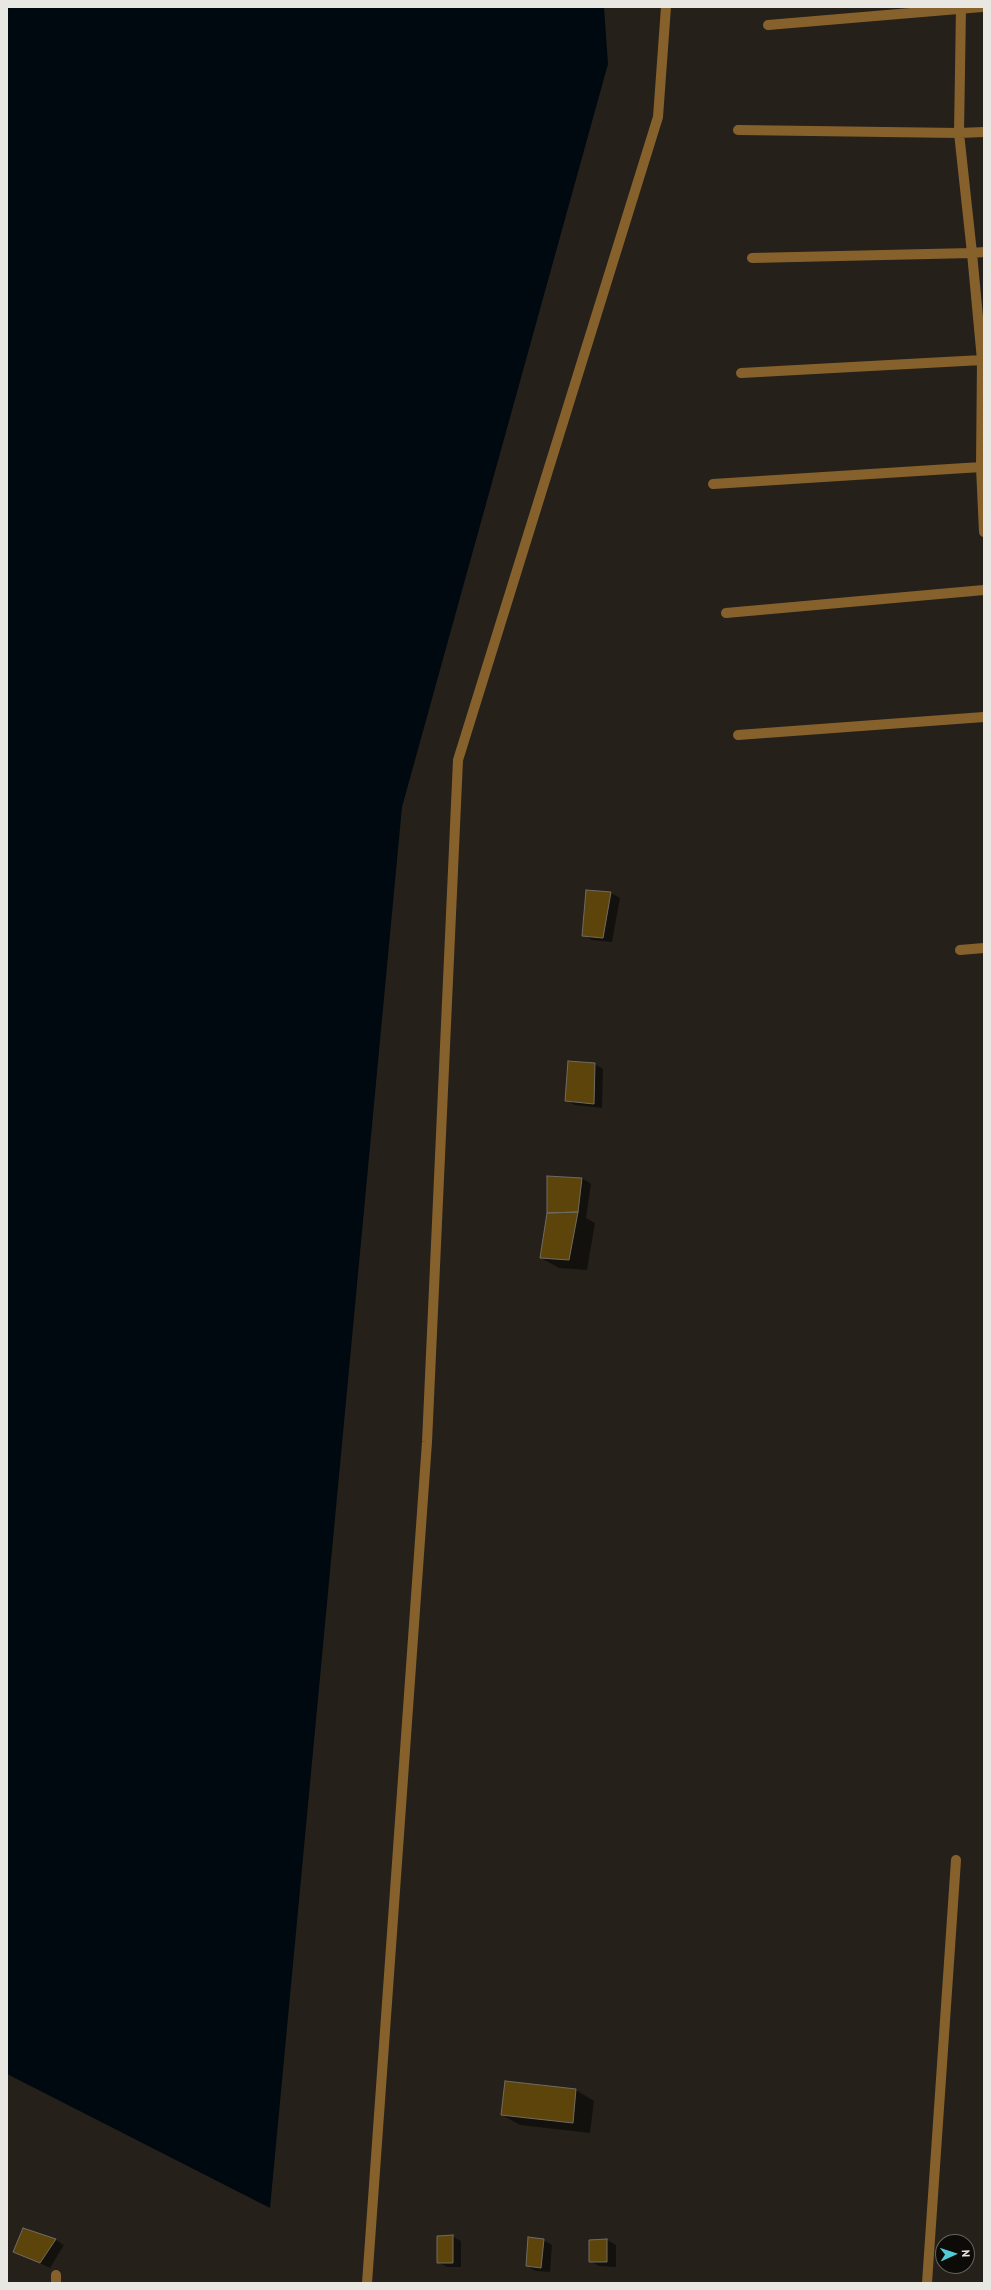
<!DOCTYPE html>
<html>
<head>
<meta charset="utf-8">
<style>
  body { margin:0 }
  #map { position:relative; width:991px; height:2290px; overflow:hidden; background:#25211a; font-family:"PT Sans",sans-serif }
  canvas { display:block }
  .frame { position:absolute; inset:0; border:8px solid #e9e7e2; pointer-events:none }
  .north { position:absolute; left:935px; top:2234px; width:40px; height:40px; box-sizing:border-box; background:#0d0b08; border:1px solid #65635f; border-radius:50%; rotate:87deg; font-size:11px; font-weight:700; line-height:16px; text-align:center; color:#e9e7e2 }
  .north::after { content:''; display:block; margin:auto; width:14px; height:18px; background:#52cbd7; clip-path:polygon(50% 0,100% 100%,50% 72%,0 100%) }
</style>
</head>
<body>
<div id="map">
<canvas width="991" height="2290"></canvas>
<div class="frame"></div>
<div class="north">N</div>
</div>
<script>
const g = document.querySelector('canvas').getContext('2d');
g.lineJoin = 'round';
function fill(path, color) {
  g.fillStyle = color;
  g.fill(path, 'evenodd');
}
function toPath(rows) {
  const path = new Path2D();
  for (const r of rows) {
    path.moveTo(r[0], r[1]);
    for (let i = 2; i < r.length; i += 2) path.lineTo(r[i], r[i + 1]);
  }
  return path;
}
function strokePath(path, color, width, dash) {
  g.strokeStyle = color;
  g.lineWidth = width;
  g.lineCap = dash ? 'butt' : 'round';
  g.setLineDash(dash || []);
  g.stroke(path);
}
fill(toPath([
  [7,7,604,7,608,64,402,807,270,2208,7,2074]
]), '#00090f');
fill(toPath([
  [587,891,611,893,620,898,612,942,592,940,584,935],
  [595,1064,603,1069,602,1108,575,1105,566,1100],
  [582,1178,591,1184,586,1218,595,1223,587,1270,559,1268,541,1258],
  [506,2082,576,2090,594,2101,590,2133,520,2125,502,2115],
  [452,2236,461,2241,461,2267,447,2267,438,2262],
  [56,2240,64,2245,50,2268,15,2251],
  [543,2240,552,2245,550,2272,536,2271,527,2266],
  [607,2240,616,2245,616,2267,599,2266,590,2261,590,2241]
]), '#0007');
const building = toPath([
  [586,890,611,892,603,938,582,936,586,890],
  [568,1061,595,1063,594,1104,565,1101,568,1061],
  [547,1176,582,1178,578,1212,547,1213,547,1176],
  [578,1212,569,1260,540,1258,547,1213,578,1212],
  [505,2081,576,2089,573,2123,501,2115,505,2081],
  [23,2228,56,2239,40,2263,13,2252,23,2228],
  [453,2235,453,2263,437,2263,437,2236,453,2235],
  [528,2237,544,2239,541,2268,526,2266,528,2237],
  [607,2239,607,2262,589,2262,589,2240,607,2239]
]);
fill(building, '#5d440b');
strokePath(building, '#706b63', 1);
strokePath(toPath([
  [961,7,959,133,984,132],
  [768,25,982,7],
  [738,130,959,133,972,253,984,252],
  [752,258,972,253,982,360,984,360],
  [741,373,982,360,981,467,984,466],
  [713,484,981,467,984,532],
  [726,613,984,590],
  [738,735,984,717],
  [960,950,984,948],
  [56,2283,56,2275],
  [367,2283,427,1442,458,760,658,117,666,7],
  [927,2283,956,1860]
]), '#87612c', 10);
</script>
</body>
</html>
